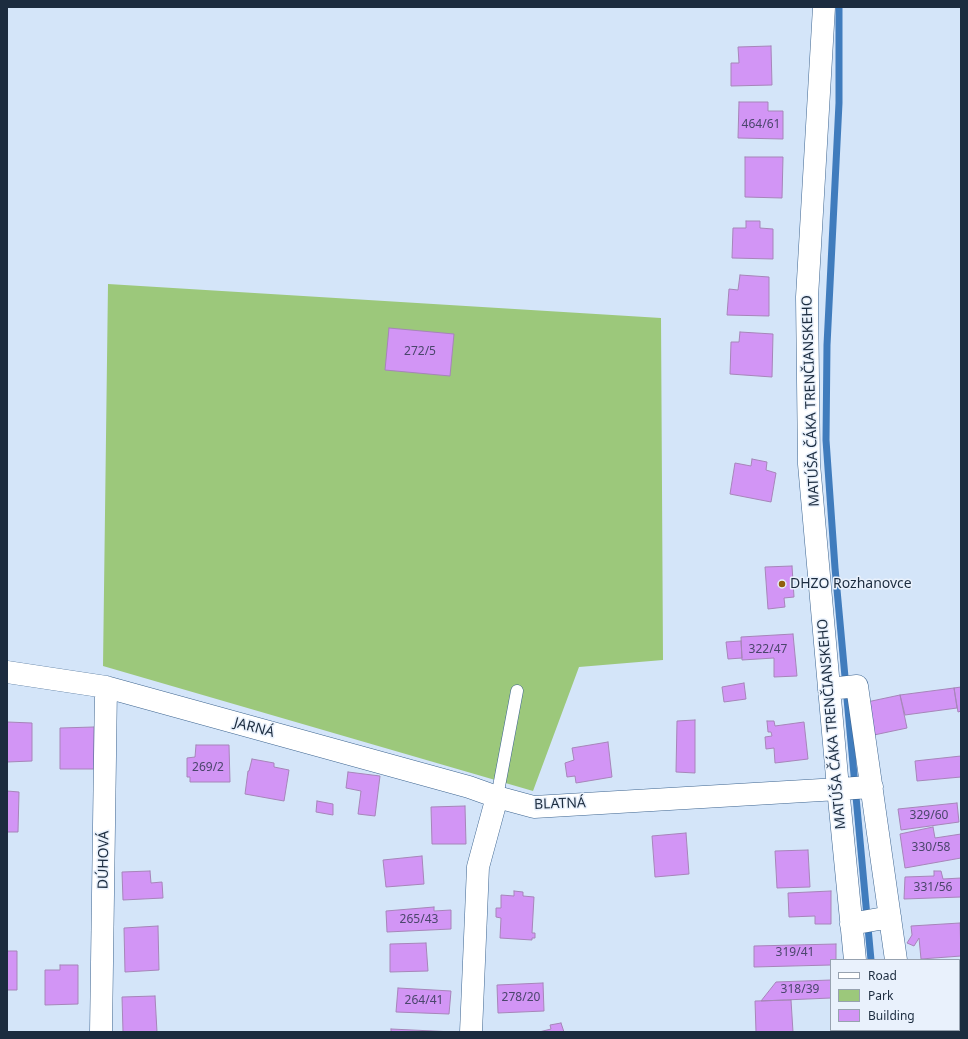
<!DOCTYPE html>
<html>
<head>
<meta charset="utf-8">
<style>
  body { margin:0 }
  #map { position:relative; width:968px; height:1039px; overflow:hidden; background:#d4e5f9; font-family:"Noto Sans",sans-serif }
  canvas { display:block }
  .frame { position:absolute; inset:0; border:8px solid #1c2c3f; pointer-events:none }
  .legend { position:absolute; left:830px; top:959px; width:130px; height:72px; box-sizing:border-box; background:#e9f1fc; border:1px solid #97a2b0; margin:0; padding:5px 7px; list-style:none; font-size:12px; color:#1c2c3f }
  .legend li { display:flex; align-items:center; gap:8px; height:20px }
  .legend b { width:20px; border:1px solid #97a2b0 }
</style>
</head>
<body>
<div id="map">
<canvas width="968" height="1039"></canvas>
<div class="frame"></div>
<ul class="legend">
<li><b style="height:5px;background:#fff"></b>Road</li>
<li><b style="height:11px;background:#9cc87b"></b>Park</li>
<li><b style="height:11px;background:#d295f5"></b>Building</li>
</ul>
</div>
<script>
const g = document.querySelector('canvas').getContext('2d');
g.lineJoin = 'round';
function fill(path, color) {
  g.fillStyle = color;
  g.fill(path, 'evenodd');
}
function toPath(rows) {
  const path = new Path2D();
  for (const r of rows) {
    path.moveTo(r[0], r[1]);
    for (let i = 2; i < r.length; i += 2) path.lineTo(r[i], r[i + 1]);
  }
  return path;
}
function strokePath(path, color, width, dash) {
  g.strokeStyle = color;
  g.lineWidth = width;
  g.lineCap = dash ? 'butt' : 'round';
  g.setLineDash(dash || []);
  g.stroke(path);
}
function drawText(font, color, halo, rows, align = 'center') {
  g.font = font + ' "Noto Sans",sans-serif';
  g.lineWidth = 3;
  g.setLineDash([]);
  g.textBaseline = 'middle';
  g.strokeStyle = halo;
  g.fillStyle = color;
  for (const [text, x, y, turn = 0] of rows) {
    g.save();
    g.translate(x, y);
    g.rotate((+turn || 0) * Math.PI / 180);
    g.textAlign = isNaN(turn) ? turn : align;
    if (halo) g.strokeText(text, 0, 0);
    g.fillText(text, 0, 0);
    g.restore();
  }
}
fill(toPath([
  [108,284,661,318,663,660,579,667,533,791,103,666]
]), '#9cc87b');
strokePath(toPath([
  [839,7,839,103,827,345,826,440,835,568,871,960],
  [880,1030,881,1032]
]), '#407cbd', 7);
const building = toPath([
  [771,46,772,85,731,86,731,63,739,63,738,47,771,46],
  [739,102,768,102,768,111,783,111,783,139,738,138,739,102],
  [745,157,783,157,782,198,745,197,745,157],
  [746,221,760,221,760,228,773,229,773,259,732,258,733,228,746,228,746,221],
  [740,275,769,277,769,316,727,315,729,289,738,290,740,275],
  [389,328,454,334,450,376,385,370,389,328],
  [740,332,773,334,772,377,730,374,731,342,739,342,740,332],
  [752,459,767,462,766,470,776,473,771,502,730,494,735,463,751,466,752,459],
  [792,566,794,597,784,598,785,607,768,609,765,567,792,566],
  [793,634,797,676,774,677,774,658,742,660,741,637,793,634],
  [741,641,742,658,728,659,726,642,741,641],
  [744,683,746,699,724,702,722,687,744,683],
  [961,687,961,711,958,712,954,688,961,687],
  [954,688,957,708,905,715,900,695,954,688],
  [900,695,907,728,874,735,867,702,900,695],
  [695,720,695,773,676,772,677,721,695,720],
  [767,721,774,721,775,726,804,722,808,759,775,763,774,748,766,749,765,737,772,736,771,732,768,732,767,721],
  [7,722,32,723,32,761,7,762,7,722],
  [94,727,94,769,60,769,60,728,94,727],
  [608,742,612,777,576,783,575,776,567,777,565,763,574,760,572,748,608,742],
  [196,745,229,745,230,782,190,782,190,777,187,777,187,758,195,757,196,745],
  [961,756,961,777,917,781,915,761,961,756],
  [252,759,274,763,274,767,289,770,284,801,245,794,248,771,249,771,252,759],
  [348,772,380,776,375,816,358,814,361,791,346,788,348,772],
  [7,791,19,792,18,832,7,832,7,791],
  [317,801,333,804,333,815,316,812,317,801],
  [957,803,959,822,901,830,898,809,957,803],
  [465,806,466,844,432,844,431,807,465,806],
  [933,827,935,838,961,834,961,858,905,868,900,834,933,827],
  [686,833,689,874,655,877,652,836,686,833],
  [808,850,810,887,777,888,775,851,808,850],
  [422,856,424,884,386,887,383,860,422,856],
  [150,871,151,883,162,882,163,898,123,900,122,872,150,871],
  [934,871,941,871,943,879,961,878,961,897,904,899,905,877,934,876,934,871],
  [514,891,523,892,523,896,534,897,532,933,535,933,535,938,532,938,532,940,500,938,501,918,496,917,496,908,501,908,501,895,514,896,514,891],
  [831,891,831,924,815,924,815,916,789,917,788,893,831,891],
  [434,907,434,911,451,910,451,929,387,932,386,911,434,907],
  [960,923,961,956,921,959,919,938,914,946,907,943,912,935,911,926,960,923],
  [158,926,159,970,125,972,124,928,158,926],
  [426,943,428,971,390,972,390,944,426,943],
  [836,944,836,960,831,960,831,965,754,967,754,946,836,944],
  [7,951,17,951,17,990,7,990,7,951],
  [60,965,78,965,78,1004,45,1005,45,970,60,970,60,965],
  [831,980,831,998,761,1001,776,982,831,980],
  [543,983,544,1011,498,1013,497,985,543,983],
  [398,988,451,991,449,1014,396,1012,398,988],
  [155,996,157,1032,123,1032,122,997,155,996],
  [791,1000,793,1032,756,1032,755,1001,791,1000],
  [959,1005,961,1005,961,1032,915,1032,915,1030,959,1030,959,1005],
  [561,1023,564,1032,539,1032,551,1029,550,1025,561,1023],
  [391,1029,454,1032,391,1032,391,1029]
]);
fill(building, '#d295f5');
strokePath(building, '#a685b9', 1);
const lane = toPath([
  [497,797,517,691]
]);
const street = toPath([
  [824,7,807,297,809,464,838,788,855,960],
  [7,672,106,687,469,787,497,797,534,807,872,787],
  [829,689,857,686,896,960],
  [851,924,890,917],
  [862,1030,862,1032],
  [907,1030,907,1032],
  [101,1032,106,687],
  [471,1032,478,867,497,797]
]);
strokePath(lane, '#3e6590', 13);
strokePath(street, '#3e6590', 23);
strokePath(lane, '#fff', 12);
strokePath(street, '#fff', 22);
for (const [x, y, r, color] of [
  [782,584,4,"#91600e"]
]) {
  const dot = new Path2D();
  dot.arc(x, y, r, 0, 2 * Math.PI);
  g.fillStyle = color;
  g.fill(dot);
  strokePath(dot, '#e9f1fc', 1.5);
}
drawText('12px', '#4a466c', null, [
  ["464/61",761,125],
  ["272/5",420,352],
  ["322/47",768,650],
  ["269/2",208,768],
  ["329/60",929,816],
  ["330/58",931,848],
  ["331/56",933,888],
  ["265/43",419,920],
  ["319/41",795,953],
  ["318/39",800,990],
  ["278/20",521,998],
  ["264/41",424,1001]
]);
drawText('14px', '#1c2c3f', '#e9f1fc', [
  ["MATÚŠA ČÁKA TRENČIANSKEHO",811,401,-92],
  ["MATÚŠA ČÁKA TRENČIANSKEHO",832,724,-95],
  ["JARNÁ",254,728,15],
  ["BLATNÁ",560,804,-2],
  ["DÚHOVÁ",104,860,-89]
]);
drawText('14px', '#1c2c3f', '#e9f1fc', [
  ["DHZO Rozhanovce",790,584]
], 'left');
</script>
</body>
</html>
